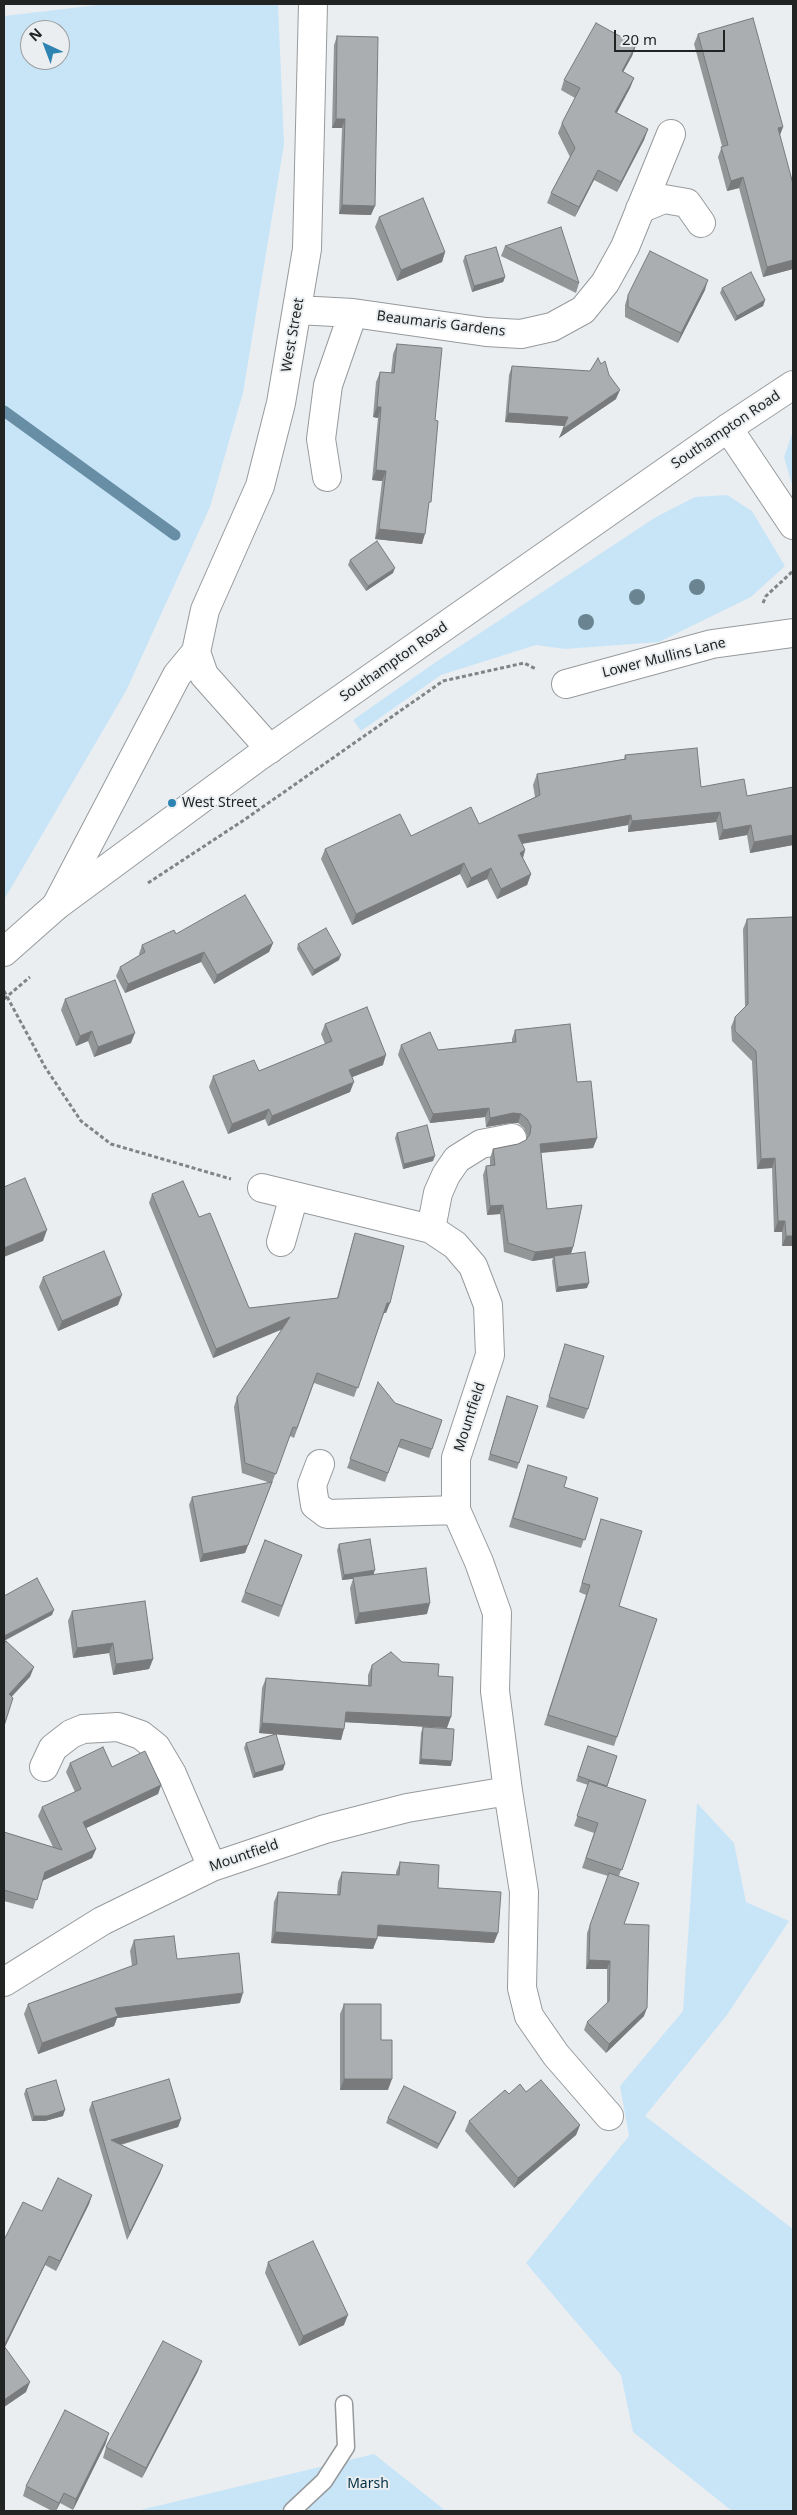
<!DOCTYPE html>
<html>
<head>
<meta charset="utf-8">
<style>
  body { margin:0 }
  #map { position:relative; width:797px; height:2515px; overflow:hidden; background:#ebeef0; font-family:"Noto Sans",sans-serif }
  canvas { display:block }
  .frame { position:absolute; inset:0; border:5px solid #222424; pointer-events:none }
  .north { position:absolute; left:20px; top:20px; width:50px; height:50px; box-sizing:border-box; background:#ebeef0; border:1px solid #9b9d9e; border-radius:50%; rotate:317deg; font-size:14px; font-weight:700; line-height:20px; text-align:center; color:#222424 }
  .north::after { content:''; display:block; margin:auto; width:18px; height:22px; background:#2d84b2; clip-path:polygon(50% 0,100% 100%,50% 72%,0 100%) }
  .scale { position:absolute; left:614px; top:30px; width:111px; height:22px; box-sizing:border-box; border:2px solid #222424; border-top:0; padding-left:6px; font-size:15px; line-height:18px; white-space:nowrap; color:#222424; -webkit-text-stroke:4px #ebeef0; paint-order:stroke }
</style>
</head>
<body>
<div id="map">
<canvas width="797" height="2515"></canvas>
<div class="frame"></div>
<div class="north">N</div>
<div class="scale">20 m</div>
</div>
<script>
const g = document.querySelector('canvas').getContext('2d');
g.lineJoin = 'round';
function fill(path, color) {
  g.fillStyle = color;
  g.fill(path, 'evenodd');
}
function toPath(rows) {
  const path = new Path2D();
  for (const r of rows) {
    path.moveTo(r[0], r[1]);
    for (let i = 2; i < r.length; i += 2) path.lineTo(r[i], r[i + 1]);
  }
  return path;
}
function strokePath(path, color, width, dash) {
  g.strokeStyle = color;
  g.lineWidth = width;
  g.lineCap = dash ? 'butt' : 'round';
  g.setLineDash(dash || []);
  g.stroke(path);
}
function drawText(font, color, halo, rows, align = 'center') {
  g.font = font + ' "Noto Sans",sans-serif';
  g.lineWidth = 4;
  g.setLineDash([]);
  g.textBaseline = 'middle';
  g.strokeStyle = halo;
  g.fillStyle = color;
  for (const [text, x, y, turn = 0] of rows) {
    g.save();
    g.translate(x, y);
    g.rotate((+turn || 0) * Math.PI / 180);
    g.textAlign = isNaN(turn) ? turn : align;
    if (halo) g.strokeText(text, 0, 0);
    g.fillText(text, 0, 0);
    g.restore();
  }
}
fill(toPath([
  [106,4,278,4,284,144,243,393,210,507,126,691,4,900,4,16],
  [30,30,60,30,60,60,30,60],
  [793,431,793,488,784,457],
  [727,495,752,511,785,566,751,597,659,642,565,649,536,645,441,675,361,731,353,720,433,664,656,517,695,497],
  [697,1803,734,1843,746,1902,789,1921,727,2015,645,2116,793,2229,793,2511,732,2511,633,2432,621,2375,526,2263,629,2136,620,2086,683,2011],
  [374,2454,446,2511,136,2511]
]), '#c8e5f8');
strokePath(toPath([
  [4,411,175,535]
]), '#688ea5', 11);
const lane = toPath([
  [292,2511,324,2481,346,2447,344,2404]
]);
const street = toPath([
  [640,209,664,199,687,203,701,223],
  [297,310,353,313,486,332,521,334,552,327,583,310,605,283,625,247,671,134],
  [728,428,793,525],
  [327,477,321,439,328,385,353,313],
  [196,652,204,675,270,749],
  [566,684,712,644,793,633],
  [56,906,177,675,196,652,205,610,260,486,281,403,307,249,313,4],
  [431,1229,438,1193,446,1175,457,1159,481,1144,512,1138],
  [281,1242,294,1196],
  [320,1464,312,1485,315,1505,327,1514,456,1510],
  [44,1767,53,1748,71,1734,83,1729,118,1727,141,1735,156,1747,172,1774,212,1867],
  [508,1791,524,1892,522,1988,529,2016,556,2055,609,2116],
  [4,1982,102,1921,212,1867,325,1829,407,1808,508,1791,495,1691,497,1613,479,1562,456,1510,456,1458,490,1355,488,1305,473,1266,455,1245,431,1229,262,1188]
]);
const secondary = toPath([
  [4,952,56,906,258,757,728,428,793,385]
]);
strokePath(lane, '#979a9c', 19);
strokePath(street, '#979a9c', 30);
strokePath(secondary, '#979a9c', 30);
strokePath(toPath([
  [763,603,766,596,793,571],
  [148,883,244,820,443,681,524,663,536,669],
  [4,991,45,1067,81,1121,111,1144,231,1179],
  [4,999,30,977]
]), '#818485', 3, [4, 2.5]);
strokePath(lane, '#fff', 16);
strokePath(street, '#fff', 28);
strokePath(secondary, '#fff', 28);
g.fillStyle = '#6a8491';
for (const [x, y] of [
  [697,587],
  [637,597],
  [586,622]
]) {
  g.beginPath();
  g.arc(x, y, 8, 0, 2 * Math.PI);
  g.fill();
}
fill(toPath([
  [698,34,783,127,780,135,793,269,763,277,739,188,727,191,718,157,722,146,694,44],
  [337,36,371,215,339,214,342,128,332,128,334,45],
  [636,45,632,56,623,72,634,78,630,88,617,113,648,129,644,140,617,192,594,180,575,217,547,203,551,193,570,157,558,133,562,123,575,98,561,90,564,80],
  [379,217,445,252,442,262,397,281,375,227],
  [505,246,579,283,576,293,501,256],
  [465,256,505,277,503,282,472,292,463,261],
  [722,288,765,300,763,306,735,321,720,293],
  [705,290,678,343,625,317,625,305,628,295],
  [397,344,428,510,422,544,375,539,382,481,372,480,378,418,373,417,376,382,380,372,391,373,393,354],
  [512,366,616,399,559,438,564,426,505,422,509,375],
  [350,560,393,573,366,591,348,565],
  [625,755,701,787,747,796,793,787,793,845,750,853,747,835,719,840,716,822,628,832,628,825,522,844,525,850,523,858,531,874,527,885,497,899,487,879,467,888,460,874,352,925,321,859,325,849,411,836,479,824,535,797,533,785,537,774,624,759],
  [793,917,793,1246,782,1246,782,1232,774,1232,772,1168,757,1169,752,1061,732,1041,731,1027,735,1017,745,1007,743,929,747,919],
  [176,934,273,943,269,952,214,984,201,962,125,993,116,976,120,967,140,956,139,954,142,945],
  [298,944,339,960,312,976,297,949],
  [65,999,131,1043,94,1057,88,1041,76,1046,61,1010],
  [325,1024,383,1065,352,1077,350,1092,268,1126,265,1119,228,1134,209,1087,213,1076,259,1071,325,1044,321,1034],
  [515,1030,577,1082,597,1138,593,1148,541,1153,547,1209,573,1247,571,1254,587,1288,556,1292,552,1261,553,1258,532,1261,504,1252,500,1214,487,1215,483,1175,486,1166,490,1165,490,1158,493,1149,518,1144,526,1140,527,1136,524,1128,518,1123,510,1123,486,1127,485,1117,430,1123,398,1055,401,1045,438,1050,512,1042,512,1039],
  [397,1133,433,1161,403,1169,395,1138],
  [152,1194,199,1217,249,1308,337,1298,352,1243,355,1233,386,1313,384,1313,354,1397,314,1383,294,1438,290,1436,245,1553,200,1562,189,1505,192,1497,270,1483,242,1473,234,1407,237,1397,283,1329,213,1358,149,1203],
  [43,1277,118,1305,58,1331,39,1287],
  [565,1344,588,1409,584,1419,546,1407],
  [378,1382,395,1403,442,1420,429,1458,398,1447,385,1482,347,1468],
  [505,1402,538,1406,517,1469,488,1460],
  [528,1465,564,1487,598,1498,581,1548,509,1527],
  [601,1519,619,1606,657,1619,614,1746,544,1725,586,1595,579,1592],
  [265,1540,302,1555,279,1617,241,1602],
  [339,1544,373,1575,427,1614,355,1624,350,1588,353,1579,342,1580,337,1550],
  [72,1611,153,1659,149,1669,113,1675,109,1653,73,1658,68,1621],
  [402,1662,438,1676,447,1728,345,1722,341,1740,276,1734,283,1770,253,1778,244,1748,246,1743,275,1734,259,1733,262,1688,266,1678,368,1685,368,1675,372,1665],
  [423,1727,451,1766,419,1764,421,1733],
  [588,1746,617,1756,607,1787,646,1800,619,1876,624,1924,644,2016,606,2053,584,2030,587,2022,607,2004,607,1969,586,1969,587,1933,608,1876,582,1868,594,1833,574,1826,588,1785,576,1781],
  [70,1763,112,1767,161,1785,158,1794,86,1828,96,1849,92,1858,42,1881,33,1909,4,1901,4,1832,53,1847,38,1816,42,1807,75,1792,66,1772],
  [400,1862,438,1888,494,1943,377,1936,373,1949,271,1943,274,1902,278,1892,337,1895,338,1882,342,1872,396,1875,396,1872],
  [134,1940,177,1959,240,2003,117,2018,114,2026,38,2054,24,2014,28,2004,132,1966,130,1951],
  [344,2004,381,2040,388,2090,340,2090,340,2014],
  [26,2089,63,2116,45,2121,32,2121,24,2094],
  [526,2092,580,2125,576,2135,514,2188,465,2131,469,2121,509,2094],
  [92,2102,181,2119,178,2127,121,2145,163,2165,160,2173,127,2240,89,2110],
  [456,2112,454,2118,437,2149,386,2123,388,2118],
  [92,2195,89,2204,56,2271,45,2265,5,2347,26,2392,4,2407,4,2240,42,2211],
  [268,2262,344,2325,299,2346,265,2273],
  [198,2371,142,2478,103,2458,106,2447],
  [106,2443,73,2510,60,2503,56,2511,52,2511,23,2496,26,2486]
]), '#939697');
fill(toPath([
  [636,45,632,56,618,81,622,71],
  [634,78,630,88,611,123,615,112],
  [336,119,345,119,342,128,332,128],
  [783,127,779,137,778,128],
  [648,129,644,140,617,192,621,182],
  [598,170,594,180,575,217,579,207],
  [743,177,739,188,727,191,731,181],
  [342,205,375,206,371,215,339,214],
  [445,252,442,262,397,281,401,270],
  [793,260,793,269,763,277,767,267],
  [505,277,503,282,472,292,474,286],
  [708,280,705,290,678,343,681,333],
  [765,300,763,306,735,321,737,316],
  [620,390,616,399,559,438,563,429],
  [377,407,381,407,378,418,373,417],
  [508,413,568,417,565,426,505,422],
  [376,470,386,471,382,481,372,480],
  [379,529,425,534,422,544,375,539],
  [395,568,393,573,366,591,368,586],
  [720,812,716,822,628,832,632,821],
  [631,815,628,825,514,845,518,835],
  [751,825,747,835,719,840,723,830],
  [793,835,793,845,750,853,754,842],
  [525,850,522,861,520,853],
  [464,863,460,874,352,925,356,914],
  [491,868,487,879,467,888,471,878],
  [531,874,527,885,497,899,501,889],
  [273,943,269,952,214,984,217,975],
  [204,952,201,962,125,993,128,984],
  [341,955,339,960,312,976,314,970],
  [92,1031,88,1041,76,1046,80,1036],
  [135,1033,131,1043,94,1057,98,1047],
  [386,1055,383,1065,345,1080,349,1070],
  [354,1082,350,1092,268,1126,272,1116],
  [489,1108,485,1117,430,1123,433,1114],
  [269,1109,265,1119,228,1134,232,1124],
  [513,1113,521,1114,518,1123,510,1123,486,1127,490,1118],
  [597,1138,593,1148,537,1153,540,1144],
  [435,1156,433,1161,403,1169,404,1164],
  [775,1158,772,1168,757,1169,761,1159],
  [503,1205,500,1214,487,1215,490,1206],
  [778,1221,785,1221,782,1232,774,1232],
  [47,1230,43,1241,4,1257,4,1248],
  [786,1236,793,1236,793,1246,782,1246],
  [573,1247,570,1256,554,1256,553,1258,532,1261,535,1252],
  [589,1283,587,1288,556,1292,558,1287],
  [122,1295,118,1305,58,1331,62,1321],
  [387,1303,390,1303,386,1313,383,1313],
  [290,1317,287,1327,213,1358,216,1349],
  [272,1482,245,1553,200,1562,203,1554],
  [375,1570,373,1576,342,1580,344,1575],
  [430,1603,427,1614,355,1624,359,1613],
  [54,1610,52,1615,4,1641,4,1636],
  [113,1643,109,1653,73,1658,77,1648],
  [153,1659,149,1669,113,1675,116,1664],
  [34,1667,30,1677,5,1704,9,1694],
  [346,1712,451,1717,447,1728,342,1722],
  [262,1723,344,1729,341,1740,259,1733],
  [421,1759,452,1761,451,1766,419,1764],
  [285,1764,283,1770,253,1778,255,1773],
  [161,1785,158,1794,80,1831,83,1822],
  [96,1849,92,1858,42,1881,45,1872],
  [378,1925,498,1933,494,1943,374,1936],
  [275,1932,377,1939,373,1949,271,1943],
  [589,1960,610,1961,607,1969,586,1969],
  [243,1993,240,2003,117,2018,114,2026,38,2054,42,2043,115,2008],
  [647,2008,644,2016,606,2053,609,2044],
  [344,2079,392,2079,388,2090,340,2090],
  [65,2110,63,2116,45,2121,32,2121,34,2116],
  [456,2112,454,2118,437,2149,439,2144],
  [181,2119,178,2127,108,2148,111,2140],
  [580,2125,576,2135,514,2188,518,2178],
  [163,2165,160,2173,127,2240,130,2232],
  [92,2195,89,2204,56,2271,60,2261],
  [49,2256,45,2265,4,2349,4,2346],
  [348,2315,344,2325,299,2346,303,2336],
  [202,2361,198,2371,142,2478,146,2468],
  [30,2382,26,2392,4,2407,4,2400],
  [109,2433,106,2443,73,2510,76,2499],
  [64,2493,60,2503,56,2511,59,2503]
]), '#787a7b');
const building = toPath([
  [753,18,783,127,778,128,793,184,793,260,767,267,743,177,731,181,721,147,728,145,698,34,753,18],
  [596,23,636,45,622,71,634,78,615,112,648,129,621,182,598,170,579,207,551,193,575,148,562,123,580,88,564,80,596,23],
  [337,36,378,37,375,206,342,205,345,119,336,119,337,36],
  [423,198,445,252,401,270,379,217,423,198],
  [561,227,579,283,505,246,561,227],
  [496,247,505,277,474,286,465,256,496,247],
  [650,251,708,280,681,333,628,307,628,295,650,251],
  [751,272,765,300,737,316,722,288,751,272],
  [397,344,442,348,435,420,438,421,431,502,429,502,425,534,379,529,386,471,376,470,381,407,377,407,380,372,394,373,397,344],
  [598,358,601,364,605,361,609,375,620,390,563,429,568,417,508,413,512,366,590,371,598,358],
  [377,541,395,568,368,586,350,560,377,541],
  [697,748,701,787,744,779,747,796,793,787,793,835,754,842,751,825,723,830,720,812,632,821,631,815,518,835,525,850,520,853,531,874,501,889,491,868,471,878,464,863,356,914,325,849,400,814,411,836,471,807,479,824,540,795,537,774,626,759,625,755,697,748],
  [245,895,273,943,217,975,204,952,128,984,120,967,145,952,142,945,174,930,176,934,245,895],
  [793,917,793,1236,786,1236,785,1221,778,1221,775,1158,761,1159,756,1051,735,1031,735,1017,748,1004,747,919,793,917],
  [326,928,341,955,314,970,298,944,326,928],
  [115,980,135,1033,98,1047,92,1031,80,1036,65,999,115,980],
  [367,1007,386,1055,349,1070,354,1082,272,1116,269,1109,232,1124,213,1076,254,1060,259,1071,332,1041,325,1024,367,1007],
  [570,1024,577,1082,591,1081,597,1138,540,1144,547,1209,582,1205,573,1247,535,1252,508,1243,503,1205,490,1206,486,1166,495,1165,493,1149,518,1144,526,1140,530,1134,531,1126,527,1119,521,1114,513,1113,490,1118,489,1108,433,1114,401,1045,430,1032,438,1050,516,1042,515,1030,570,1024],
  [427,1125,435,1156,404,1164,397,1133,427,1125],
  [25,1178,47,1230,4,1248,4,1187,25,1178],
  [183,1181,199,1217,210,1213,249,1308,338,1298,355,1233,404,1246,390,1303,387,1303,358,1388,317,1373,297,1428,293,1427,276,1474,245,1463,237,1397,290,1317,216,1349,152,1194,183,1181],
  [104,1251,122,1295,62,1321,43,1277,104,1251],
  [585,1252,589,1283,558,1287,554,1256,585,1252],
  [565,1344,604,1356,588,1409,549,1397,565,1344],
  [378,1382,395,1403,442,1420,432,1449,401,1439,388,1473,350,1459,378,1382],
  [507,1396,538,1406,519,1463,490,1454,507,1396],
  [528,1465,567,1477,564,1487,598,1498,585,1540,513,1518,528,1465],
  [272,1482,248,1545,203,1554,192,1497,272,1482],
  [601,1519,642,1531,619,1606,657,1619,617,1737,548,1715,590,1585,582,1583,601,1519],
  [370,1539,375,1570,344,1575,339,1544,370,1539],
  [265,1540,302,1555,282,1606,245,1592,265,1540],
  [426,1568,430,1603,359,1613,353,1577,426,1568],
  [37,1578,54,1610,4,1636,4,1596,37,1578],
  [145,1601,153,1659,116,1664,113,1643,77,1648,72,1611,145,1601],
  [6,1641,34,1667,9,1694,13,1698,4,1726,4,1644,6,1641],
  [391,1652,402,1662,439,1664,438,1676,453,1677,451,1717,346,1712,344,1729,262,1723,266,1678,371,1686,372,1665,391,1652],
  [423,1727,454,1729,452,1761,421,1759,423,1727],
  [276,1734,285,1764,255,1773,246,1743,276,1734],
  [588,1746,617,1756,607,1786,578,1776,588,1746],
  [103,1747,112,1767,145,1751,161,1785,83,1822,96,1849,45,1872,37,1900,4,1890,4,1891,4,1832,62,1850,42,1807,81,1789,70,1763,103,1747],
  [589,1781,646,1800,622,1870,586,1858,598,1823,577,1816,589,1781],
  [400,1862,439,1865,438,1888,501,1892,498,1933,378,1925,377,1939,275,1932,278,1892,340,1895,342,1872,399,1875,400,1862],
  [609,1873,639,1883,624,1924,649,1925,647,2008,609,2044,587,2022,609,2001,610,1961,589,1960,590,1925,609,1873],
  [174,1936,177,1959,239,1953,243,1993,115,2008,118,2016,42,2043,28,2004,137,1964,134,1940,174,1936],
  [344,2004,381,2004,381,2040,392,2040,392,2079,344,2079,344,2004],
  [169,2079,181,2119,111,2140,163,2165,130,2232,92,2102,169,2079],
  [56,2080,65,2110,47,2116,34,2116,26,2089,56,2080],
  [541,2080,580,2125,518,2178,469,2121,505,2090,509,2094,520,2084,526,2092,541,2080],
  [404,2086,456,2112,439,2144,388,2118,404,2086],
  [58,2178,92,2195,60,2261,49,2256,4,2346,30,2382,4,2400,4,2240,23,2202,42,2211,58,2178],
  [313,2241,348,2315,303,2336,268,2262,313,2241],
  [163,2341,202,2361,146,2468,106,2447,163,2341],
  [65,2410,109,2433,76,2499,64,2493,59,2503,26,2486,65,2410]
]);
fill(building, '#abaeb0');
strokePath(building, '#787a7b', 1);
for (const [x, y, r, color] of [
  [172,803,5,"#2d84b2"]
]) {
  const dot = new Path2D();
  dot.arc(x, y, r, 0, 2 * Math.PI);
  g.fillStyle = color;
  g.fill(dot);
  strokePath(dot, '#ebeef0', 2);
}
drawText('14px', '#222424', '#ebeef0', [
  ["Beaumaris Gardens",441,324,7],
  ["West Street",293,335,-80],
  ["Southampton Road",726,430,-34],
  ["Lower Mullins Lane",664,658,-14],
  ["Southampton Road",394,662,-35],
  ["Mountfield",470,1417,-72],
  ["Mountfield",244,1856,-19]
]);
drawText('14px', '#222424', '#ebeef0', [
  ["West Street",182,803]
], 'left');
drawText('14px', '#002e44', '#ebeef0', [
  ["Marsh",368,2484]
]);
</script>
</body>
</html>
